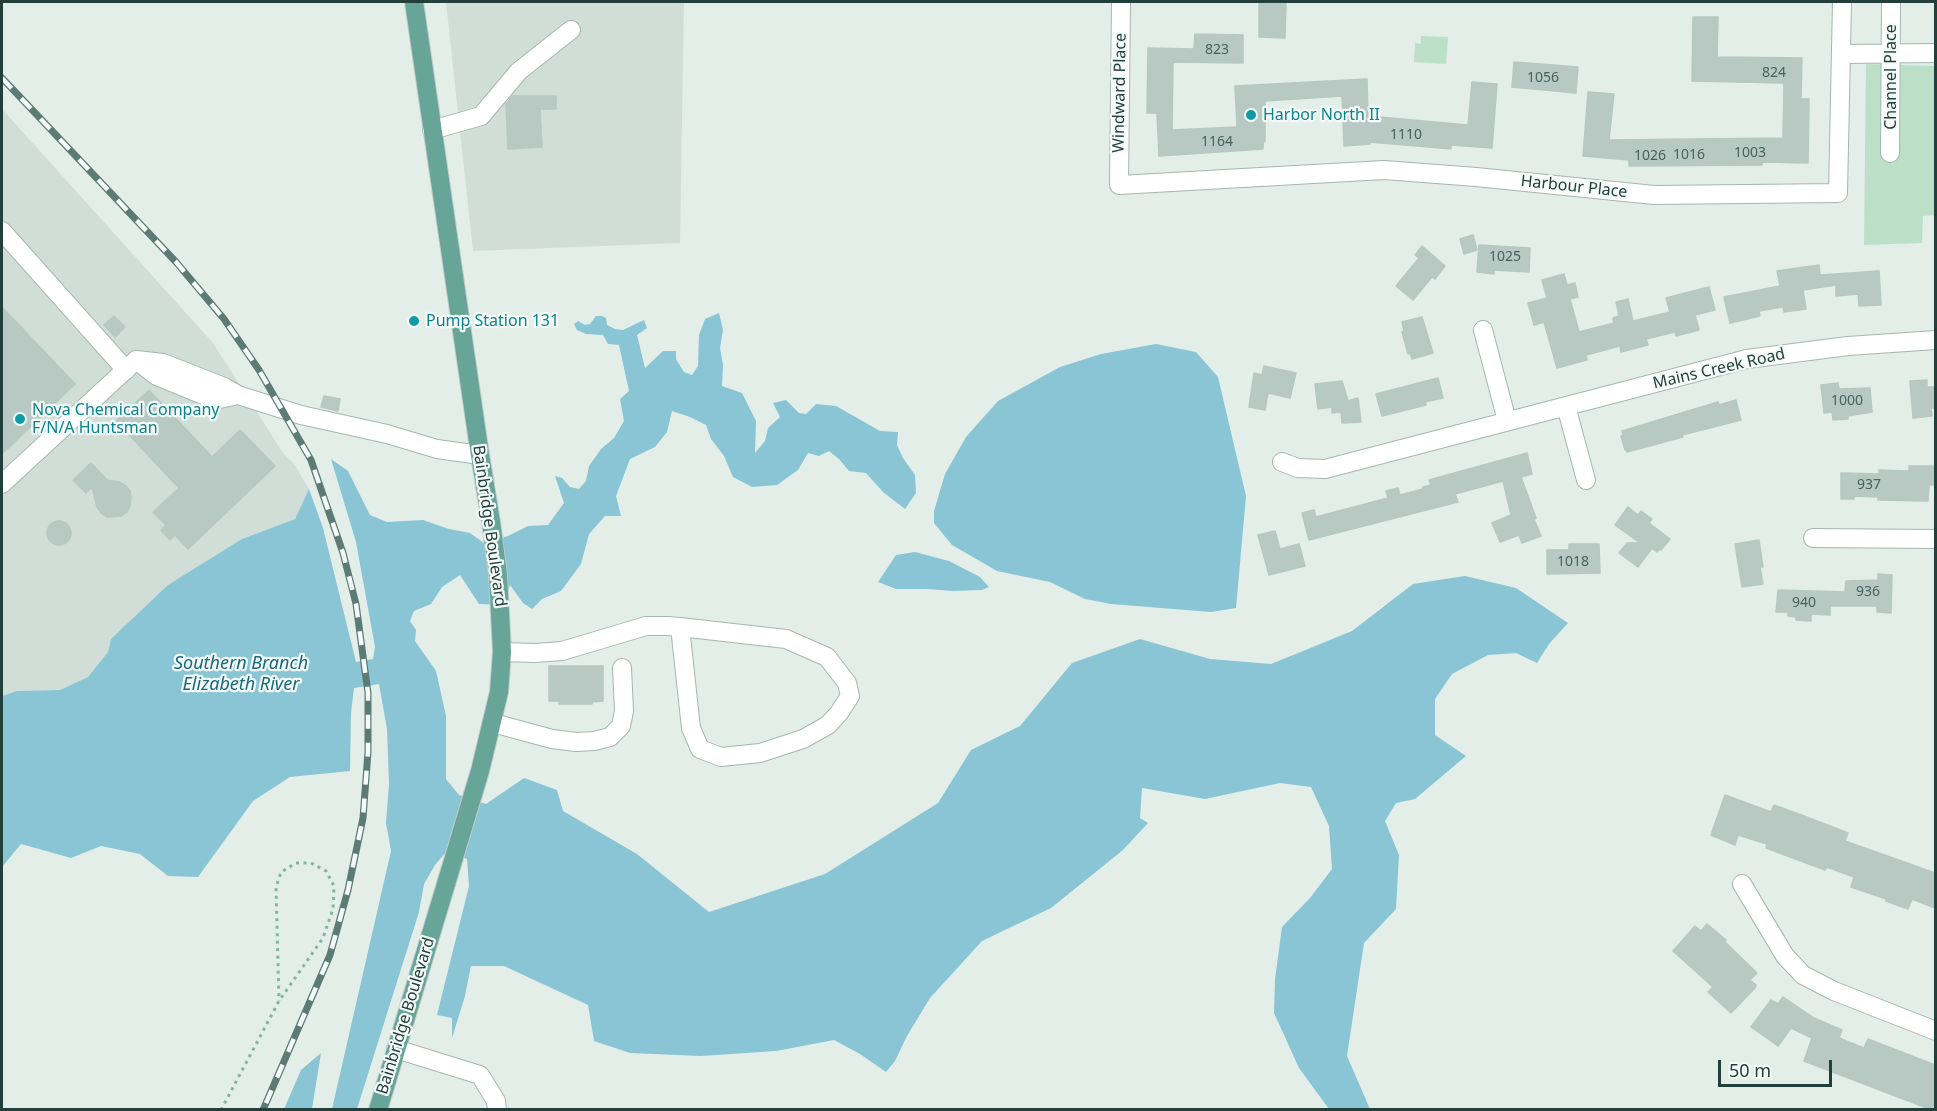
<!DOCTYPE html>
<html>
<head>
<meta charset="utf-8">
<style>
  body { margin:0 }
  #map { position:relative; width:1937px; height:1111px; overflow:hidden; background:#e3eee9; font-family:"Noto Sans",sans-serif }
  canvas { display:block }
  .frame { position:absolute; inset:0; border:3px solid #224039; pointer-events:none }
  .scale { position:absolute; left:1718px; top:1060px; width:114px; height:27px; box-sizing:border-box; border:3px solid #224039; border-top:0; padding-left:8px; font-size:18px; line-height:21px; white-space:nowrap; color:#224039; -webkit-text-stroke:4px #f4faf7; paint-order:stroke }
</style>
</head>
<body>
<div id="map">
<canvas width="1937" height="1111"></canvas>
<div class="frame"></div>
<div class="scale">50 m</div>
</div>
<script>
const g = document.querySelector('canvas').getContext('2d');
g.lineJoin = 'round';
function fill(path, color) {
  g.fillStyle = color;
  g.fill(path, 'evenodd');
}
function toPath(rows) {
  const path = new Path2D();
  for (const r of rows) {
    if (r.length === 3) {
      path.moveTo(r[0] + r[2], r[1]);
      path.arc(r[0], r[1], r[2], 0, 2 * Math.PI);
      continue;
    }
    path.moveTo(r[0], r[1]);
    for (let i = 2; i < r.length; i += 2) path.lineTo(r[i], r[i + 1]);
  }
  return path;
}
function strokePath(path, color, width, dash) {
  g.strokeStyle = color;
  g.lineWidth = width;
  g.lineCap = dash ? 'butt' : 'round';
  g.setLineDash(dash || []);
  g.stroke(path);
}
function drawText(font, color, halo, rows, align = 'center') {
  g.font = font + ' "Noto Sans",sans-serif';
  g.lineWidth = 4.5;
  g.setLineDash([]);
  g.textBaseline = 'middle';
  g.strokeStyle = halo;
  g.fillStyle = color;
  for (const [text, x, y, turn = 0] of rows) {
    g.save();
    g.translate(x, y);
    g.rotate((+turn || 0) * Math.PI / 180);
    g.textAlign = isNaN(turn) ? turn : align;
    if (halo) g.strokeText(text, 0, 0);
    g.fillText(text, 0, 0);
    g.restore();
  }
}
fill(toPath([
  [446,2,684,2,680,243,473,251],
  [2,109,213,343,283,453,295,465,309,489,295,519,242,539,111,639,108,652,88,677,60,690,17,691,2,696]
]), '#d1ded8');
fill(toPath([
  [1421,36,1448,37,1446,64,1414,62,1415,43,1421,44],
  [1866,64,1935,66,1935,215,1923,216,1922,243,1864,245]
]), '#bbe0c7');
fill(toPath([
  [719,313,723,330,720,348,723,365,722,386,742,393,756,421,755,453,765,441,768,428,780,417,773,403,786,400,799,413,806,414,816,404,836,406,880,431,898,432,897,445,903,458,915,475,916,493,905,509,883,492,866,473,849,471,839,459,829,451,819,456,808,453,798,470,777,485,752,487,733,477,724,456,711,439,706,425,690,417,672,411,667,432,655,447,630,459,616,496,621,516,605,516,589,534,581,564,561,591,542,599,532,609,523,603,510,585,503,605,479,604,460,575,442,587,431,604,414,611,410,621,416,630,415,641,436,671,446,716,446,779,459,795,486,804,524,778,557,790,563,811,637,854,709,912,825,874,938,803,971,750,1020,726,1072,663,1140,639,1210,659,1271,664,1352,631,1413,584,1465,576,1516,588,1568,623,1549,644,1537,663,1516,653,1488,655,1452,674,1435,699,1435,735,1466,756,1415,799,1396,803,1385,821,1399,855,1396,909,1364,943,1347,1056,1370,1109,1329,1109,1299,1068,1274,1013,1275,979,1282,927,1310,898,1332,869,1329,826,1311,787,1280,783,1205,799,1142,788,1140,818,1148,823,1123,850,1051,908,982,941,930,998,907,1036,895,1061,886,1072,860,1054,834,1040,776,1051,701,1056,630,1053,594,1041,588,1005,504,966,471,966,465,996,452,1038,452,1018,437,1015,469,886,467,859,446,852,435,865,424,884,419,912,357,1109,332,1109,391,851,386,823,389,784,387,729,379,684,354,688,351,713,350,771,290,777,253,801,198,877,168,876,140,854,101,846,71,858,21,844,2,867,2,696,17,691,60,690,88,677,108,652,111,639,168,585,242,539,295,519,309,489,323,528,356,662,373,659,375,647,356,542,331,459,348,471,370,515,387,522,423,520,449,529,470,533,484,543,508,536,528,526,548,525,564,503,555,476,562,478,570,487,579,489,586,481,589,466,601,449,614,438,624,421,620,399,629,391,619,345,608,344,603,335,586,334,577,330,574,324,578,321,585,325,590,324,596,316,602,316,606,318,607,325,615,329,623,330,644,320,647,328,637,335,645,368,663,351,676,351,676,359,684,372,692,375,698,366,699,335,705,319],
  [1156,344,1196,352,1218,377,1246,496,1236,608,1211,612,1111,604,1085,599,1050,582,997,571,952,545,934,523,934,511,945,474,966,437,998,401,1060,367,1101,354],
  [915,552,949,561,980,577,989,587,982,590,953,591,927,589,896,589,878,582,896,555],
  [321,1053,312,1109,284,1109,301,1070]
]), '#89c5d5');
const building = toPath([
  [1259,2,1286,2,1285,38,1259,37,1259,2],
  [1693,17,1718,17,1717,57,1802,58,1801,99,1809,99,1808,163,1762,162,1762,165,1629,166,1629,160,1583,156,1588,92,1614,94,1609,140,1783,138,1784,83,1692,81,1693,17],
  [1195,34,1243,35,1243,63,1173,62,1172,130,1237,127,1235,86,1367,79,1368,116,1468,125,1472,82,1497,84,1492,148,1451,145,1451,149,1370,142,1370,144,1344,146,1342,96,1265,101,1265,141,1263,143,1263,149,1159,156,1157,113,1147,113,1148,48,1194,49,1195,34],
  [1514,62,1578,67,1576,93,1512,87,1514,62],
  [513,96,556,96,556,109,540,109,542,147,508,149,506,104,513,96],
  [1473,235,1477,250,1464,254,1460,239,1473,235],
  [1479,245,1530,248,1529,272,1494,270,1494,274,1477,272,1479,245],
  [1422,246,1445,266,1435,279,1432,277,1413,300,1396,286,1419,258,1415,255,1422,246],
  [1819,265,1820,275,1879,271,1881,305,1859,306,1858,294,1836,296,1836,285,1803,290,1806,309,1784,312,1783,307,1759,311,1760,316,1730,323,1724,297,1780,286,1777,271,1819,265],
  [1564,274,1567,285,1575,283,1578,297,1570,299,1579,332,1614,323,1613,318,1619,316,1616,302,1628,299,1633,321,1670,312,1666,298,1709,287,1715,310,1695,315,1699,330,1676,336,1675,332,1646,339,1648,345,1621,352,1620,346,1586,355,1587,360,1557,368,1544,322,1534,325,1528,303,1547,298,1542,280,1564,274],
  [2,307,75,384,2,454,2,307],
  [114,316,125,327,115,337,104,325,114,316],
  [1422,317,1433,353,1412,359,1410,353,1408,354,1402,332,1404,331,1402,322,1422,317],
  [1264,366,1296,373,1290,398,1268,393,1265,410,1249,407,1254,373,1262,375,1264,366],
  [1438,378,1443,398,1425,402,1426,405,1382,416,1376,394,1438,378],
  [1927,380,1927,387,1935,387,1935,408,1931,408,1932,416,1913,418,1910,381,1927,380],
  [1342,381,1348,401,1358,398,1361,422,1342,423,1341,412,1332,413,1332,407,1318,409,1315,384,1342,381],
  [1838,383,1839,389,1870,388,1872,412,1848,416,1848,419,1833,420,1832,412,1824,413,1821,385,1838,383],
  [149,390,212,457,240,430,275,466,188,549,175,535,170,540,161,530,166,525,153,512,179,488,116,421,149,390],
  [324,396,340,399,338,411,321,407,324,396],
  [1736,400,1741,420,1682,435,1683,437,1627,452,1627,450,1625,450,1621,436,1623,435,1622,431,1718,402,1719,405,1736,400],
  [1527,453,1532,474,1521,477,1536,518,1534,519,1541,536,1522,543,1519,535,1500,542,1492,523,1511,515,1503,481,1455,494,1458,502,1309,540,1302,513,1314,510,1316,517,1388,498,1386,491,1398,488,1400,495,1423,489,1423,487,1431,485,1429,480,1527,453],
  [91,463,107,480,119,482,126,486,130,491,131,498,130,506,127,512,121,516,107,517,101,513,97,507,92,487,86,493,73,480,91,463],
  [1909,466,1935,466,1935,485,1929,485,1928,501,1878,500,1878,497,1854,496,1854,499,1841,499,1841,473,1879,474,1879,470,1909,471,1909,466],
  [1628,507,1638,515,1641,511,1652,519,1649,523,1670,539,1661,550,1659,549,1657,552,1652,548,1638,567,1619,553,1627,543,1640,543,1615,525,1628,507],
  [59,533,12],
  [1275,531,1280,549,1299,544,1305,566,1269,575,1258,535,1275,531],
  [1759,540,1763,567,1760,567,1763,584,1742,587,1735,544,1759,540],
  [1569,544,1599,544,1600,573,1547,574,1547,550,1569,550,1569,544],
  [1878,574,1892,575,1891,613,1877,612,1877,606,1830,606,1830,615,1811,614,1811,621,1796,620,1796,617,1788,616,1788,612,1776,612,1778,590,1845,592,1846,581,1878,580,1878,574],
  [549,666,603,666,603,701,592,702,592,704,559,704,559,701,549,701,549,666],
  [1725,795,1771,812,1774,805,1804,816,1848,833,1845,841,1935,873,1935,908,1912,899,1908,909,1886,901,1886,899,1851,887,1854,877,1827,867,1825,870,1766,848,1767,844,1738,835,1735,845,1711,835,1725,795],
  [1707,924,1726,940,1725,942,1757,973,1750,980,1756,985,1755,988,1731,1013,1708,992,1713,987,1673,951,1695,926,1701,931,1707,924],
  [1783,997,1814,1018,1842,1030,1839,1038,1864,1048,1868,1039,1935,1065,1935,1099,1932,1110,1804,1061,1812,1038,1791,1028,1778,1046,1751,1027,1771,1000,1778,1004,1783,997]
]);
fill(building, '#b8c9c3');
strokePath(building, '#b5c8c1', 1.5);
const minor = toPath([
  [1121,2,1119,185,1384,170,1476,177,1654,195,1838,193,1842,2],
  [1841,54,1936,53],
  [432,130,481,116,519,71,571,30],
  [1890,153,1891,2],
  [2,231,126,370],
  [1483,330,1507,421],
  [238,395,215,400,157,376,136,360,163,363,224,387,238,395,301,415,387,434,437,449,480,455],
  [1566,406,1586,480],
  [1282,462,1298,468,1325,469,1747,359,1848,346,1936,340],
  [2,484,134,362],
  [1813,538,1936,539],
  [502,652,535,653,562,651,646,626,668,626,680,627,786,639,827,657,847,683,850,696,839,713,828,725,803,739,760,753,721,757,700,749,691,728,680,627],
  [493,723,552,739,576,742,594,741,610,737,621,726,624,711,622,668],
  [1742,884,1785,956,1803,975,1834,991,1936,1031],
  [396,1049,480,1075,496,1101,497,1110]
]);
const major = toPath([
  [378,1110,480,771,499,692,502,652,498,575,491,522,480,455,414,2]
]);
strokePath(minor, '#a5b6b1', 20);
strokePath(major, '#c1cac8', 20);
strokePath(toPath([
  [221,1110,279,1001,323,938,333,909,334,886,326,871,311,863,296,863,281,872,276,887,279,1001]
]), '#82b3a6', 3, [3, 4.5]);
strokePath(minor, '#fff', 18);
strokePath(major, '#66a598', 18);
const rail = toPath([
  [2,78,176,262,224,319,259,370,311,460,343,553,356,604,368,693,368,752,363,818,348,890,330,955,263,1110]
]);
strokePath(rail, '#5c7b75', 7);
strokePath(rail, '#f4faf7', 4.5, [14]);
for (const [x, y, r, color] of [
  [1251,115,6,"#0f9aa8"],
  [414,321,6,"#0f9aa8"],
  [20,419,6,"#0f9aa8"]
]) {
  const dot = new Path2D();
  dot.arc(x, y, r, 0, 2 * Math.PI);
  g.fillStyle = color;
  g.fill(dot);
  strokePath(dot, '#f4faf7', 2);
}
drawText('14px', '#48625c', null, [
  ["823",1217,50],
  ["824",1774,73],
  ["1056",1543,78],
  ["1110",1406,135],
  ["1164",1217,142],
  ["1003",1750,153],
  ["1016",1689,155],
  ["1026",1650,156],
  ["1025",1505,257],
  ["1000",1847,401],
  ["937",1869,485],
  ["1018",1573,562],
  ["936",1868,592],
  ["940",1804,603]
]);
drawText('16px', '#224039', '#f4faf7', [
  ["Channel Place",1891,77,-90],
  ["Windward Place",1120,93,-89],
  ["Harbour Place",1574,187,6],
  ["Mains Creek Road",1719,369,-13],
  ["Bainbridge Boulevard",489,526,82],
  ["Bainbridge Boulevard",406,1016,-73]
]);
drawText('16px', '#0d838f', '#f4faf7', [
  ["Harbor North II",1263,115],
  ["Pump Station 131",426,321],
  ["Nova Chemical Company",32,410],
  ["F/N/A Huntsman",32,428]
], 'left');
drawText('italic 18px', '#18697f', '#f4faf7', [
  ["Southern Branch",241,664],
  ["Elizabeth River",241,685]
]);
</script>
</body>
</html>
